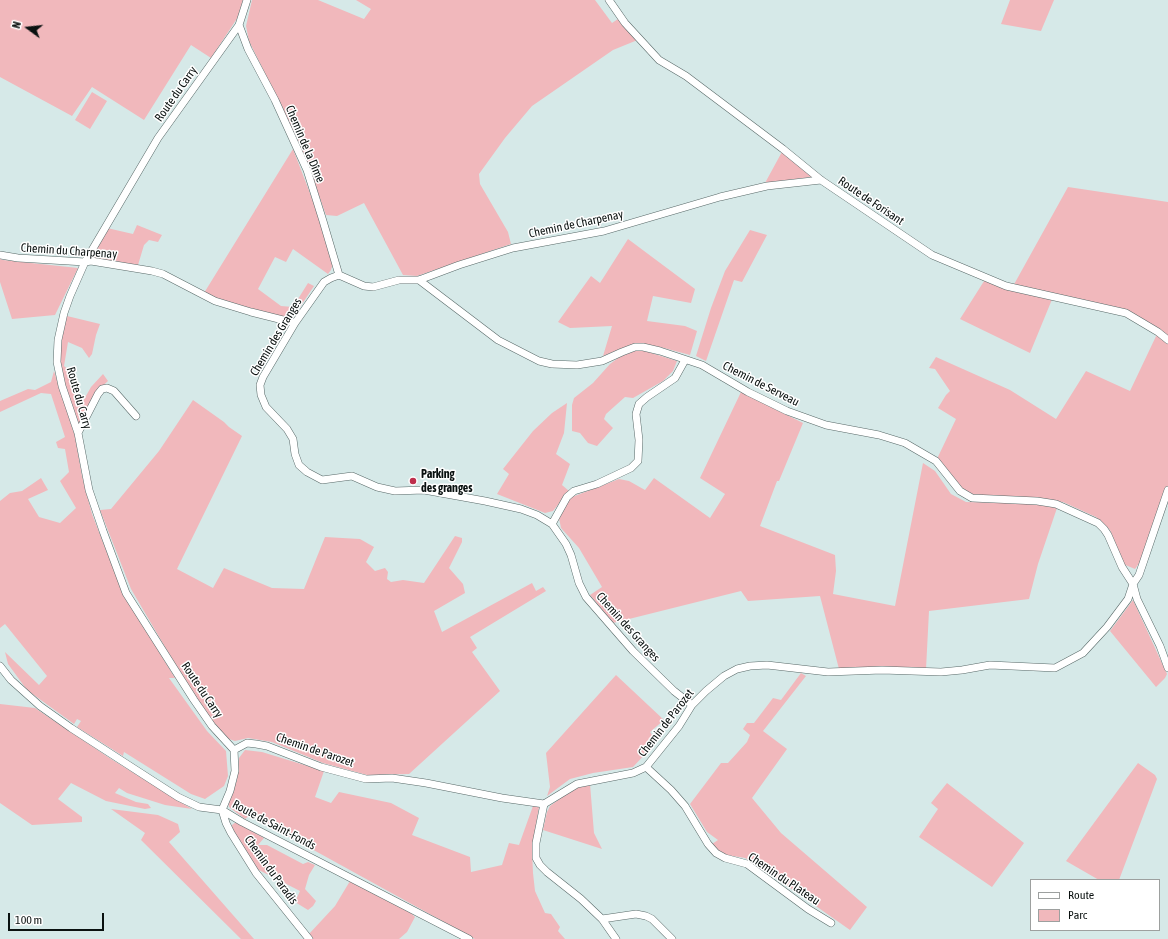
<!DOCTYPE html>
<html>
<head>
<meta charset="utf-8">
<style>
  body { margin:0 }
  #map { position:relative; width:1168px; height:939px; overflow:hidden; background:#d6e9e8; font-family:"Asap Condensed",sans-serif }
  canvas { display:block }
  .legend { position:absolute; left:1030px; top:879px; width:130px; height:52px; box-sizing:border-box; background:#fff; border:1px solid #9da09f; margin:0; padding:5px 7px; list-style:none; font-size:12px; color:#0a1110 }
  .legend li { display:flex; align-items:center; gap:8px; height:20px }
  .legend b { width:20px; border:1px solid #9da09f }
  .north { position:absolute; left:8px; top:8px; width:40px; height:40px; -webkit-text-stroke:3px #fff; paint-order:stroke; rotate:285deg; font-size:11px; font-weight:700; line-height:16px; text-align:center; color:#0a1110 }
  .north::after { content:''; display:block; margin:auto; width:14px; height:18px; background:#0a1110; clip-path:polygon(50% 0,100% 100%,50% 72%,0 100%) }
  .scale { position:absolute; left:8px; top:913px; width:96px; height:18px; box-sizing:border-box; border:2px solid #0a1110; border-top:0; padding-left:5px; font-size:12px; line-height:14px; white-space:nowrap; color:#0a1110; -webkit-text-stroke:3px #fff; paint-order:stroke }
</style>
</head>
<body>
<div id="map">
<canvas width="1168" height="939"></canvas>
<ul class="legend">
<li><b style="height:5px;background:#fff"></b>Route</li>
<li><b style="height:11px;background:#f1b8bc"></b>Parc</li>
</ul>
<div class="north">N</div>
<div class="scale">100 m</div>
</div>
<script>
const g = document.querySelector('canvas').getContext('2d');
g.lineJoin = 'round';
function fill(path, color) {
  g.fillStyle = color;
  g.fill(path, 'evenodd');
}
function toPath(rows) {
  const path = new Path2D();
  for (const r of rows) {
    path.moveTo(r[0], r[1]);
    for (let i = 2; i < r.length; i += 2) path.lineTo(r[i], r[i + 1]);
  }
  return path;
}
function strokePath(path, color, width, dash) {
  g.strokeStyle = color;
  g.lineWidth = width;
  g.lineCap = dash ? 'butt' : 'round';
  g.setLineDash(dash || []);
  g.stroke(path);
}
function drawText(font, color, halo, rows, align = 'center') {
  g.font = font + ' "Asap Condensed",sans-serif';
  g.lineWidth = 3;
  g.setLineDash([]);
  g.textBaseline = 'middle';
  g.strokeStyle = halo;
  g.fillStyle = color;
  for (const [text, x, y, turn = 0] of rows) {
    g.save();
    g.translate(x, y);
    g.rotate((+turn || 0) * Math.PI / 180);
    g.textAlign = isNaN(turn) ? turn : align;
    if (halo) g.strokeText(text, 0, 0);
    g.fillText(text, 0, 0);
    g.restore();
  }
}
fill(toPath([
  [0,0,243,0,238,17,211,58,191,45,144,120,92,87,72,116,0,77],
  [252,0,318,0,364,19,371,9,356,0,595,0,612,23,621,17,640,39,613,50,532,106,505,138,479,174,480,184,508,232,511,244,417,276,403,275,364,203,337,216,326,215,299,142,249,41,246,26],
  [1010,0,1054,0,1041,31,1001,24],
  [92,92,107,101,90,129,75,120],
  [293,149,318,214,333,263,331,270,328,274,293,249,286,262,275,257,258,289,281,306,293,307,308,283,314,286,292,319,249,310,215,298,204,293],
  [783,150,811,173,811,177,765,183],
  [1068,187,1168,202,1168,489,1147,552,1135,569,1123,564,1110,530,1096,517,1063,502,1037,499,972,498,960,491,936,461,956,419,938,408,946,395,950,391,935,369,929,368,936,357,1010,390,1056,419,1086,371,1130,391,1158,332,1126,313,1053,297,1030,353,960,319,986,278,1012,288],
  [137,225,162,235,158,242,149,240,144,245,138,265,96,259,92,255,107,228,133,234],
  [750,230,767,235,742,282,734,280,706,361,696,356,711,308,725,271],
  [628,239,695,289,691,303,653,296,647,321,685,326,697,331,690,355,664,348,639,343,626,347,603,356,612,326,570,328,558,322,591,276,600,283],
  [0,259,3,260,78,268,55,315,12,319,0,282],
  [67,316,100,324,96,335,92,354,89,358,82,348,68,342,64,366,71,372,76,402,82,403,91,387,103,374,108,381,95,393,79,424,76,422,64,385,59,358,60,338],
  [635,351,645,351,677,361,673,371,663,381,633,398,625,397,606,414,604,419,613,428,597,446,588,443,580,433,572,431,572,405,574,398,593,383,610,364,622,355],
  [54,371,75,436,82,476,92,514,122,591,175,678,169,678,207,731,226,751,228,776,224,786,205,799,191,794,124,752,123,756,77,727,81,721,77,719,74,724,27,690,8,664,5,652,39,685,47,676,5,624,0,628,0,501,10,493,22,491,41,478,48,490,28,499,39,517,60,523,76,508,60,481,69,472,65,449,58,448,56,442,65,437,51,394,41,393,0,412,0,401,28,389,35,390,51,382],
  [741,392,803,423,779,481,777,481,760,526,835,555,836,571,833,594,895,606,923,463,935,471,951,494,966,502,1044,504,1057,508,1038,564,1029,599,929,611,926,669,839,669,820,596,748,601,741,591,613,623,590,595,602,587,579,548,561,528,559,518,567,503,572,497,619,479,629,481,645,490,654,478,710,518,725,494,700,478],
  [193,400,224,422,229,427,242,436,177,569,213,588,224,568,272,588,304,589,325,537,360,539,374,547,366,562,375,571,385,568,388,572,387,579,391,582,403,580,424,583,455,536,462,538,462,542,449,568,463,584,465,593,434,611,442,632,532,583,536,591,543,587,546,591,470,637,477,648,472,652,500,691,409,774,367,775,323,763,272,742,248,738,235,741,226,738,210,720,165,647,131,589,100,510,111,509,159,451],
  [567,403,564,433,556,454,570,464,562,485,569,491,553,511,545,513,497,494,509,474,503,469,533,431,552,413],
  [1133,600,1167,674,1165,678,1156,687,1110,631],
  [801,673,806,676,763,731,787,749,752,798,781,833,867,907,850,930,759,866,745,858,721,854,712,844,718,840,707,832,690,804,721,763,728,763,747,742,750,735,743,729,747,723,754,723,773,698,781,700],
  [616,675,664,720,650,732,655,739,650,743,649,750,633,767,593,773,570,779,547,796,550,787,546,753],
  [0,704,35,708,111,759,192,809,165,805,127,793,119,788,115,793,136,802,148,804,151,808,145,809,106,801,71,783,58,799,82,817,82,822,32,825,0,803],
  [245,750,262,752,324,771,315,797,331,803,339,792,391,803,419,818,412,835,470,857,471,872,502,865,509,843,519,845,533,806,539,807,532,850,533,873,535,891,545,913,551,914,560,927,558,931,565,939,475,939,250,815,245,819,229,807,228,802,237,780,239,758],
  [1138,763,1155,775,1157,779,1119,880,1099,880,1066,861],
  [947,783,1024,843,992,887,919,837,938,809,931,803],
  [590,784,594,833,602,849,543,830,547,812,550,806,576,787],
  [111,809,158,815,178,824,180,832,169,842,254,939,241,939,141,840,145,833],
  [236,822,264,838,258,845,267,845,303,864,308,862,315,865,309,875,305,889,316,901,313,906,308,910,295,902,300,891,257,869,231,830,232,825],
  [350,881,411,913,415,917,407,932,399,939,312,939,309,934,335,906]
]), '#f1b8bc');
const minor = toPath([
  [247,0,239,25,158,138,85,262,70,296,64,313,58,340,57,362,62,386,78,433,89,490,103,531,126,593,194,700,212,726,234,750,235,771,230,791,222,810,226,823,231,833,256,873,309,939],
  [609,0,625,23,659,60,686,76,783,149,821,180,932,255,1006,286,1126,313,1158,332,1168,340],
  [239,25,248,49,275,100,307,170,323,221,339,275],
  [0,255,18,258,85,262,91,261,152,271,163,274,215,301,251,312,295,323],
  [339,275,331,278,324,282,295,323,263,377,260,385,261,395,266,407,287,429,293,439,295,454,299,465,307,472,322,480,352,476,377,487,395,491,424,490,485,501,521,509,537,515,552,524,566,544,571,555,579,583,586,597,633,651,674,691,692,705],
  [339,275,364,286,373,287,399,280,419,280,459,265,513,248,604,231,720,197,767,186,821,180],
  [78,433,98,394,102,389,107,388,114,391,136,416],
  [1168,490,1139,575,1133,584,1137,599,1160,646,1168,668],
  [552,524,567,497,574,491,597,484,631,468,638,461,639,440,636,414,639,404,647,397,675,378,685,360],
  [0,666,11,680,40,706,71,728,178,797,199,807,222,810,242,822,469,939],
  [234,750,247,743,256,744,267,746,321,767,366,779,392,778,426,783,502,798,544,804,577,784,633,773,646,767,679,726,692,705,706,691,724,676,737,669,750,666,767,665,828,672,882,670,941,672,962,670,990,665,1055,668,1083,653,1107,627,1128,599,1133,584,1122,567,1108,535,1104,529,1098,523,1056,504,1037,501,972,498,960,491,936,461,905,443,879,435,826,425,787,411,748,392,702,365,660,351,643,347,635,347,622,352,602,361,577,365,552,364,539,361,498,340,419,280],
  [646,767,671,790,685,806,708,844,716,853,725,858,747,864,808,909,831,923],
  [544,804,536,843,536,858,540,865,547,872,581,899,602,919,616,939],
  [602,919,636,914,646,916,652,919,672,939]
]);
strokePath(minor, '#586968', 8);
strokePath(minor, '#fff', 7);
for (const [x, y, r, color] of [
  [413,481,4,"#be2e4c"]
]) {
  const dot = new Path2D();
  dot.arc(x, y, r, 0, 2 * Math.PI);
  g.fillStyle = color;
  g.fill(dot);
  strokePath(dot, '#fff', 1.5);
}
drawText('12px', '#0a1110', '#fff', [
  ["Route du Carry",176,94,-55],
  ["Chemin de la Dîme",305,144,67],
  ["Route de Forisant",871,201,34],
  ["Chemin de Charpenay",576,224,-12],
  ["Chemin du Charpenay",69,251,4],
  ["Chemin des Granges",276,337,-59],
  ["Chemin de Serveau",761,384,27],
  ["Route du Carry",79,398,74],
  ["Chemin des Granges",628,627,48],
  ["Route du Carry",202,690,56],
  ["Chemin de Parozet",666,723,-52],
  ["Chemin de Parozet",315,750,19],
  ["Route de Saint-Fonds",274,825,28],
  ["Chemin du Paradis",271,870,54],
  ["Chemin du Plateau",784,879,34]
]);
drawText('bold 12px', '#0a1110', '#fff', [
  ["Parking",421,474],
  ["des granges",421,488]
], 'left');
</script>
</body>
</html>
